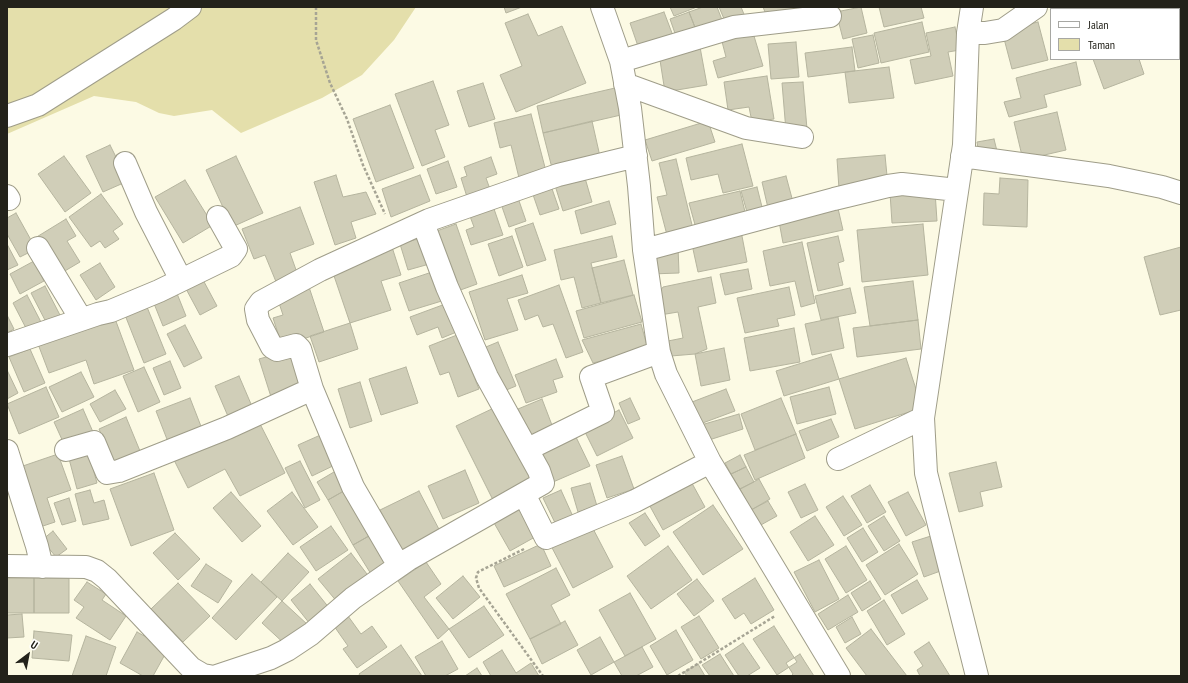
<!DOCTYPE html>
<html>
<head>
<meta charset="utf-8">
<style>
  body { margin:0 }
  #map { position:relative; width:1188px; height:683px; overflow:hidden; background:#fcfae4; font-family:"PT Sans Narrow",sans-serif }
  canvas { display:block }
  .frame { position:absolute; inset:0; border:8px solid #23221a; pointer-events:none }
  .legend { position:absolute; left:1050px; top:8px; width:130px; height:52px; box-sizing:border-box; background:#fff; border:1px solid #a7a7a3; margin:0; padding:5px 7px; list-style:none; font-size:12px; color:#23221a }
  .legend li { display:flex; align-items:center; gap:8px; height:20px }
  .legend b { width:20px; border:1px solid #a7a7a3 }
  .north { position:absolute; left:8px; top:635px; width:40px; height:40px; -webkit-text-stroke:3px #fff; paint-order:stroke; rotate:32deg; font-size:11px; font-weight:700; line-height:16px; text-align:center; color:#23221a }
  .north::after { content:''; display:block; margin:auto; width:14px; height:18px; background:#23221a; clip-path:polygon(50% 0,100% 100%,50% 72%,0 100%) }
</style>
</head>
<body>
<div id="map">
<canvas width="1188" height="683"></canvas>
<div class="frame"></div>
<ul class="legend">
<li><b style="height:5px;background:#fff"></b>Jalan</li>
<li><b style="height:11px;background:#e4dfab"></b>Taman</li>
</ul>
<div class="north">U</div>
</div>
<script>
const g = document.querySelector('canvas').getContext('2d');
g.lineJoin = 'round';
function fill(path, color) {
  g.fillStyle = color;
  g.fill(path, 'evenodd');
}
function toPath(rows) {
  const path = new Path2D();
  for (const r of rows) {
    path.moveTo(r[0], r[1]);
    for (let i = 2; i < r.length; i += 2) path.lineTo(r[i], r[i + 1]);
  }
  return path;
}
function strokePath(path, color, width, dash) {
  g.strokeStyle = color;
  g.lineWidth = width;
  g.lineCap = dash ? 'butt' : 'round';
  g.setLineDash(dash || []);
  g.stroke(path);
}
fill(toPath([
  [7,7,416,7,394,40,362,75,322,98,241,133,212,110,174,116,159,113,136,102,94,96,7,134]
]), '#e4dfab');
const building = toPath([
  [504,7,522,7,506,13,504,7],
  [670,7,697,7,674,16,670,7],
  [703,7,717,7,724,25,698,35,689,12,703,7],
  [719,7,741,7,746,19,727,26,719,7],
  [763,7,799,7,799,9,767,17,763,7],
  [861,7,867,33,843,39,836,12,861,7],
  [879,7,921,7,924,18,884,27,879,7],
  [1085,7,1129,7,1130,9,1086,9,1085,7],
  [1164,7,1181,7,1181,47,1179,48,1179,9,1165,9,1164,7],
  [664,12,675,41,640,52,630,23,664,12],
  [689,12,698,35,678,42,670,19,689,12],
  [528,14,538,36,562,26,586,83,516,112,500,75,522,66,505,23,528,14],
  [922,22,929,52,881,63,874,33,922,22],
  [1038,22,1048,60,1012,69,1002,31,1038,22],
  [751,26,763,66,718,78,713,61,726,57,720,34,751,26],
  [955,27,960,50,948,52,953,76,915,84,910,60,931,56,926,33,955,27],
  [873,35,879,63,858,68,852,39,873,35],
  [796,42,799,77,771,79,768,44,796,42],
  [700,47,707,85,665,92,659,54,700,47],
  [852,47,855,71,808,77,805,53,852,47],
  [1093,59,1139,59,1144,74,1104,89,1093,59],
  [1076,62,1081,85,1044,95,1047,107,1009,117,1004,102,1021,98,1016,78,1076,62],
  [889,67,894,98,849,103,845,72,889,67],
  [767,76,774,119,752,122,749,107,728,110,724,82,767,76],
  [433,81,449,125,435,130,445,157,422,166,395,94,433,81],
  [803,82,807,129,786,131,782,83,803,82],
  [483,83,495,119,469,127,457,91,483,83],
  [615,88,621,115,543,133,537,106,615,88],
  [390,105,414,168,376,182,353,119,390,105],
  [1057,112,1066,150,1023,160,1014,122,1057,112],
  [531,114,547,175,520,182,511,145,500,148,494,123,531,114],
  [592,121,601,161,553,172,543,133,592,121],
  [708,121,715,142,652,161,645,140,708,121],
  [994,139,997,151,979,155,977,142,994,139],
  [742,144,753,186,723,193,718,174,691,180,686,158,742,144],
  [110,145,128,181,103,192,86,156,110,145],
  [885,155,888,186,839,189,837,159,885,155],
  [64,156,91,193,65,212,38,174,64,156],
  [236,156,263,213,232,227,206,170,236,156],
  [491,157,497,174,486,178,491,192,468,200,461,178,467,176,464,167,491,157],
  [676,159,693,229,667,235,657,197,667,195,659,163,676,159],
  [448,161,457,187,436,194,427,169,448,161],
  [583,171,592,202,563,211,553,179,583,171],
  [336,175,343,197,366,192,376,214,351,222,356,238,335,245,314,182,336,175],
  [420,175,430,201,391,217,382,189,420,175],
  [786,176,793,202,768,208,762,182,786,176],
  [1000,178,1028,180,1027,227,983,225,984,193,999,194,1000,178],
  [185,180,213,225,183,243,155,197,185,180],
  [549,180,559,209,540,215,530,186,549,180],
  [757,187,764,215,749,219,741,191,757,187],
  [740,191,747,220,697,232,689,203,740,191],
  [935,191,937,221,892,223,890,193,935,191],
  [101,194,123,224,113,231,119,239,105,248,100,241,91,247,69,217,101,194],
  [517,195,526,221,509,227,500,201,517,195],
  [609,201,616,224,581,234,575,211,609,201],
  [492,203,503,235,471,245,466,230,474,227,468,211,492,203],
  [837,204,843,230,783,243,778,216,837,204],
  [300,207,314,244,290,253,300,281,279,289,265,255,254,259,242,229,300,207],
  [16,213,36,249,20,257,7,234,7,218,16,213],
  [66,219,76,236,67,241,80,262,58,275,35,238,66,219],
  [533,223,546,260,527,266,515,229,533,223],
  [456,224,477,284,455,292,434,232,456,224],
  [923,224,928,275,862,282,857,230,923,224],
  [741,231,747,262,698,272,691,240,741,231],
  [512,236,523,267,499,276,488,244,512,236],
  [612,236,617,257,591,263,601,303,582,308,574,277,561,280,554,250,612,236],
  [838,236,844,261,838,263,843,285,818,291,807,243,838,236],
  [425,237,433,263,408,270,400,244,425,237],
  [802,242,815,303,801,307,795,281,770,286,763,251,802,242],
  [7,244,18,265,7,270,7,244],
  [392,247,401,275,381,281,391,310,350,323,331,267,392,247],
  [678,247,679,273,651,274,650,249,678,247],
  [1181,247,1181,310,1160,315,1144,257,1181,247],
  [624,260,633,295,601,303,592,268,624,260],
  [34,261,44,281,20,294,10,274,34,261],
  [100,263,115,287,96,300,80,275,100,263],
  [748,269,752,289,725,295,720,274,748,269],
  [435,271,445,300,409,311,399,283,435,271],
  [522,275,528,293,507,299,518,330,485,340,469,292,522,275],
  [711,277,716,303,698,307,707,349,695,354,671,356,668,341,683,338,678,312,660,315,656,297,663,287,711,277],
  [202,278,217,306,200,315,185,287,202,278],
  [913,281,918,320,870,326,864,287,913,281],
  [559,285,583,352,566,358,553,324,543,327,538,315,525,320,518,300,559,285],
  [45,286,61,317,47,324,31,293,45,286],
  [309,287,324,332,282,346,273,318,283,315,277,297,309,287],
  [789,287,795,315,777,319,779,326,745,333,737,298,789,287],
  [850,288,856,313,821,320,815,296,850,288],
  [176,291,186,316,163,326,153,301,176,291],
  [27,295,42,324,28,332,13,303,27,295],
  [634,295,642,322,584,338,576,311,634,295],
  [448,303,459,331,442,338,438,327,417,335,410,317,448,303],
  [147,307,166,354,144,363,125,315,147,307],
  [7,315,14,329,7,333,7,315],
  [114,316,134,370,94,384,86,360,49,373,38,344,114,316],
  [838,317,844,348,812,355,805,324,838,317],
  [918,320,921,349,857,357,853,328,918,320],
  [350,323,358,349,319,362,310,336,350,323],
  [641,324,648,349,593,363,582,340,641,324],
  [185,325,202,358,184,367,167,334,185,325],
  [794,328,800,362,750,371,744,338,794,328],
  [457,335,479,389,458,397,449,372,440,375,429,346,457,335],
  [498,342,516,386,499,393,481,349,498,342],
  [724,348,730,380,701,386,695,354,724,348],
  [30,349,45,383,24,392,9,357,30,349],
  [294,349,306,390,272,400,259,359,294,349],
  [831,354,839,379,784,396,776,371,831,354],
  [906,358,922,408,855,429,839,379,906,358],
  [556,359,563,377,553,380,557,392,526,403,515,375,556,359],
  [170,361,181,388,164,395,153,368,170,361],
  [144,367,160,402,138,412,123,376,144,367],
  [406,367,418,403,381,415,369,379,406,367],
  [7,370,18,393,7,399,7,370],
  [81,372,94,397,62,412,49,387,81,372],
  [239,376,254,411,230,421,215,386,239,376],
  [360,382,372,421,350,428,338,389,360,382],
  [46,387,59,417,19,434,7,404,46,387],
  [829,387,836,414,797,424,790,397,829,387],
  [726,389,735,411,700,424,692,402,726,389],
  [115,390,126,409,100,422,90,404,115,390],
  [190,398,204,434,170,447,156,411,190,398],
  [630,398,640,419,628,424,619,403,630,398],
  [781,398,796,434,755,450,741,414,781,398],
  [542,399,555,433,531,442,518,409,542,399],
  [498,406,536,483,495,504,456,426,498,406],
  [83,409,93,432,64,444,54,422,83,409],
  [619,410,633,438,597,456,583,428,619,410],
  [739,414,743,429,706,441,701,425,739,414],
  [126,417,140,451,114,462,99,429,126,417],
  [257,418,285,473,240,496,225,469,188,488,174,460,257,418],
  [831,419,839,437,807,451,799,431,831,419],
  [325,433,339,463,312,476,298,445,325,433],
  [796,434,805,458,755,480,744,455,796,434],
  [575,435,590,466,553,482,539,452,575,435],
  [88,450,97,483,77,489,68,455,88,450],
  [58,454,71,490,47,498,55,522,37,528,17,468,58,454],
  [740,455,746,467,731,474,725,463,740,455],
  [622,456,634,489,607,498,596,465,622,456],
  [300,461,320,500,305,508,285,468,300,461],
  [996,462,1002,487,980,492,983,506,959,512,949,473,996,462],
  [746,467,754,482,740,489,731,474,746,467],
  [339,469,349,488,328,500,317,482,339,469],
  [465,470,479,503,443,519,428,486,465,470],
  [154,473,174,530,131,546,110,489,154,473],
  [688,476,705,507,663,530,646,499,688,476],
  [759,479,770,499,751,510,740,489,759,479],
  [590,483,597,506,578,512,571,488,590,483],
  [805,484,818,510,801,518,788,492,805,484],
  [870,485,886,512,867,523,851,496,870,485],
  [349,488,376,532,353,545,328,500,349,488],
  [90,490,94,503,104,500,109,519,83,525,75,494,90,490],
  [561,490,575,521,558,529,543,498,561,490],
  [419,491,442,535,403,555,380,510,419,491],
  [231,492,261,526,242,542,213,508,231,492],
  [292,492,318,527,293,545,267,511,292,492],
  [908,492,926,525,906,536,888,502,908,492],
  [843,496,862,525,844,536,826,507,843,496],
  [69,498,76,521,62,525,54,503,69,498],
  [514,500,535,537,510,551,489,514,514,500],
  [768,501,777,516,759,526,751,510,768,501],
  [713,505,743,549,703,575,673,532,713,505],
  [645,513,660,536,645,546,629,523,645,513],
  [815,516,834,545,808,561,790,532,815,516],
  [884,516,900,541,884,551,868,526,884,516],
  [589,521,613,567,573,588,549,542,589,521],
  [331,526,348,550,316,571,300,547,331,526],
  [863,528,878,552,862,562,847,538,863,528],
  [53,531,67,549,56,557,42,540,53,531],
  [376,532,393,562,371,574,353,545,376,532],
  [175,533,200,559,178,580,153,553,175,533],
  [934,535,946,569,924,577,912,542,934,535],
  [541,544,551,566,504,587,494,566,541,544],
  [899,544,918,574,885,595,866,565,899,544],
  [668,546,692,580,651,609,627,576,668,546],
  [846,546,867,580,846,593,825,559,846,546],
  [288,553,309,572,282,601,261,582,288,553],
  [351,553,370,578,338,603,318,579,351,553],
  [819,560,839,599,815,612,794,572,819,560],
  [426,562,441,584,424,597,449,629,438,639,398,581,426,562],
  [206,564,232,581,218,603,191,586,206,564],
  [556,568,570,595,551,605,561,624,530,639,506,594,556,568],
  [252,574,277,597,236,640,212,618,252,574],
  [463,576,480,597,453,619,436,598,463,576],
  [7,578,34,578,34,613,7,613,7,578],
  [34,578,69,578,69,613,34,613,34,578],
  [755,578,774,610,751,624,744,613,735,619,722,599,755,578],
  [697,579,714,601,694,616,677,594,697,579],
  [917,580,928,599,902,614,891,595,917,580],
  [870,581,881,599,862,611,851,593,870,581],
  [87,582,106,594,102,600,126,616,110,640,76,618,84,607,74,600,87,582],
  [178,583,210,616,183,642,151,609,178,583],
  [310,584,330,609,310,624,291,600,310,584],
  [630,593,656,639,625,656,599,610,630,593],
  [848,595,858,612,828,630,818,614,848,595],
  [884,600,905,634,887,645,867,611,884,600],
  [282,601,308,625,288,647,262,623,282,601],
  [484,606,504,635,469,658,449,629,484,606],
  [22,614,24,637,7,638,7,615,22,614],
  [348,616,361,634,372,626,387,647,357,668,343,649,348,646,334,626,348,616],
  [699,616,719,648,701,659,681,627,699,616],
  [852,617,861,634,845,643,836,627,852,617],
  [565,621,578,645,542,664,530,639,565,621],
  [774,626,797,662,777,675,753,639,774,626],
  [871,629,907,676,867,676,846,648,871,629],
  [676,630,693,660,667,675,650,646,676,630],
  [34,631,72,635,69,661,32,658,34,631],
  [137,632,168,649,153,676,143,676,120,663,137,632],
  [86,636,116,647,106,676,72,676,86,636],
  [600,637,614,662,591,675,577,650,600,637],
  [442,641,458,669,445,676,426,676,415,657,442,641],
  [929,642,950,676,920,676,917,670,923,666,914,652,929,642],
  [743,643,760,668,747,676,739,676,725,655,743,643],
  [401,645,422,676,360,676,359,674,401,645],
  [642,647,653,667,636,676,622,676,614,662,642,647],
  [502,650,516,673,531,663,539,676,491,676,483,662,502,650],
  [720,654,734,676,710,676,702,665,720,654],
  [800,654,805,662,814,676,791,676,793,674,786,663,800,654],
  [698,664,705,676,687,676,684,672,698,664],
  [477,668,482,676,465,676,477,668]
]);
fill(building, '#d0ceb8');
strokePath(building, '#b5b49e', 1);
const street = toPath([
  [602,7,621,61,630,108,639,186,644,250,659,352,666,374,710,462,839,676],
  [972,7,968,33,964,145,923,418,926,473,977,676],
  [968,33,985,33,1003,30,1036,7],
  [621,61,734,27,830,16],
  [625,84,746,128,802,137],
  [7,116,38,105,174,19,190,7],
  [962,156,1109,176,1162,187,1181,193],
  [125,163,146,212,181,280],
  [7,196,9,199],
  [38,248,81,319],
  [644,250,834,199,888,186,902,184,957,190],
  [7,345,98,314,111,311,159,291,231,256,236,249,218,217],
  [528,449,603,412,591,377,659,352],
  [66,450,94,442,107,473,119,471,227,428,312,389],
  [7,451,37,546,42,567],
  [838,459,923,418],
  [524,494,546,538,635,501,710,462],
  [7,566,86,567,97,571,107,579,191,668,203,675,209,676],
  [399,566,353,487,312,389,300,349,296,345,277,350,272,347,258,320,256,309,261,302,320,270,429,220,558,175,636,156],
  [217,676,271,658,287,650,311,634,353,598,409,559,543,483,539,471,487,377,447,287,423,223]
]);
strokePath(street, '#9f9d89', 24);
strokePath(toPath([
  [316,7,316,40,330,83,347,119,363,165,385,214],
  [524,549,478,572,476,578,479,588,543,676],
  [678,676,775,616]
]), '#a6a494', 2.5, [3, 2]);
strokePath(street, '#fff', 22);
</script>
</body>
</html>
